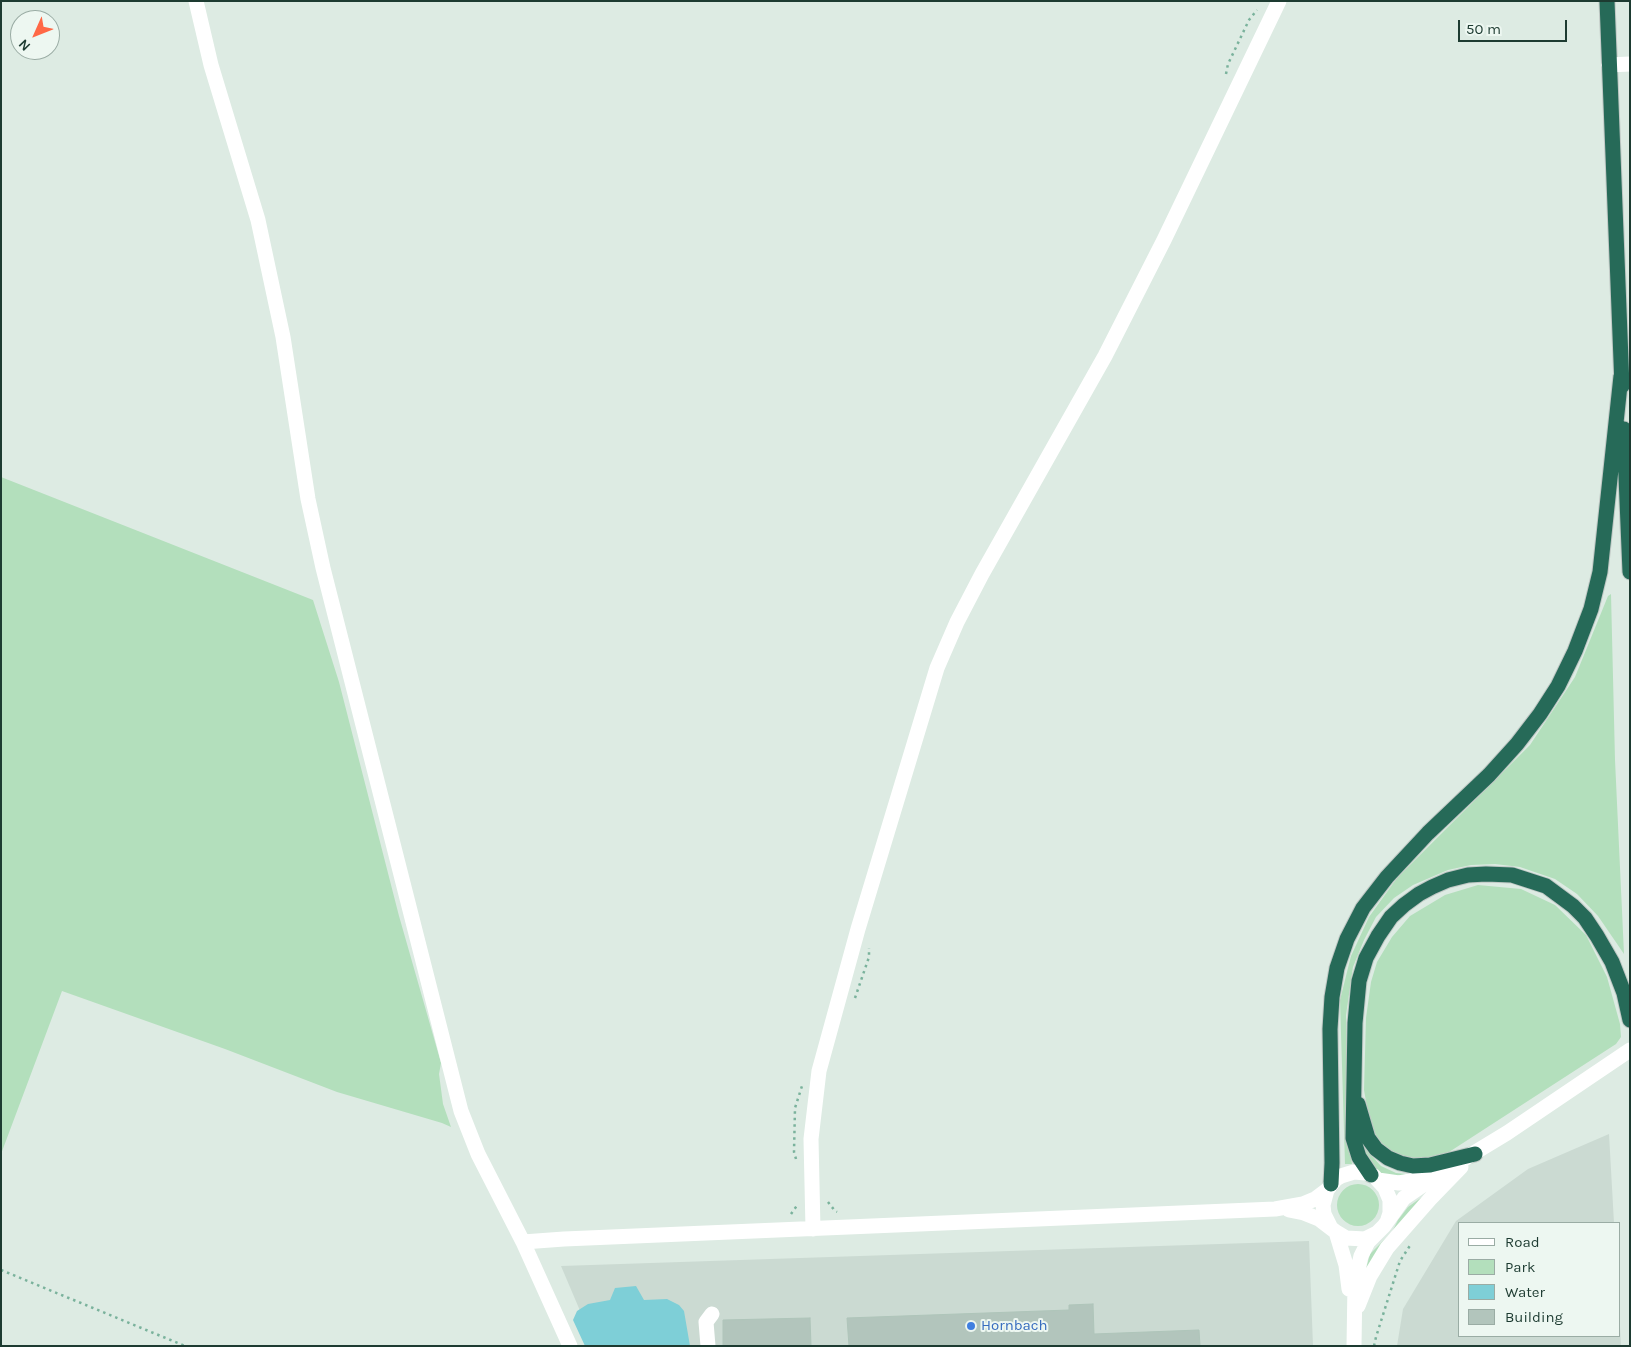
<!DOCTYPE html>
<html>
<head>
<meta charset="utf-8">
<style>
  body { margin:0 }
  #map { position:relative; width:1631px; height:1347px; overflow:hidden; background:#ddebe3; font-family:Karla,sans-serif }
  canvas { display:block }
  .frame { position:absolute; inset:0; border:2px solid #1d3b31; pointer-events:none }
  .legend { position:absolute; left:1458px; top:1222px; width:162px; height:115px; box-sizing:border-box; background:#edf7f1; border:1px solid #9aaca4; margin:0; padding:6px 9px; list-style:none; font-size:15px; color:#1d3b31 }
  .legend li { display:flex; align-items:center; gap:10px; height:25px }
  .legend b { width:25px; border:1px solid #9aaca4 }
  .north { position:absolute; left:10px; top:10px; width:50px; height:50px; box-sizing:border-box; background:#edf7f1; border:1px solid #9aaca4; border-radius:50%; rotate:226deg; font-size:14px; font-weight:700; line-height:20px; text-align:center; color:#1d3b31 }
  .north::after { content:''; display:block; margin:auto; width:18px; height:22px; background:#ff6846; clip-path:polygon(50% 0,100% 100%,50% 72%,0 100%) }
  .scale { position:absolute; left:1458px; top:20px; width:109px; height:22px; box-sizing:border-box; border:2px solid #1d3b31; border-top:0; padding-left:6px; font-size:15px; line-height:18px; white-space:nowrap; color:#1d3b31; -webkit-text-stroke:4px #edf7f1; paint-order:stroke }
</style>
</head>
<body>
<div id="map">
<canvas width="1631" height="1347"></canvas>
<div class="frame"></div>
<ul class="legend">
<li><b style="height:6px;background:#fff"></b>Road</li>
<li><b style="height:14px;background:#b3dfbc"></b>Park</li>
<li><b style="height:14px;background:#7ecfd7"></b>Water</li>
<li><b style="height:14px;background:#b2c5bc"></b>Building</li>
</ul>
<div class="north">N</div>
<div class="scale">50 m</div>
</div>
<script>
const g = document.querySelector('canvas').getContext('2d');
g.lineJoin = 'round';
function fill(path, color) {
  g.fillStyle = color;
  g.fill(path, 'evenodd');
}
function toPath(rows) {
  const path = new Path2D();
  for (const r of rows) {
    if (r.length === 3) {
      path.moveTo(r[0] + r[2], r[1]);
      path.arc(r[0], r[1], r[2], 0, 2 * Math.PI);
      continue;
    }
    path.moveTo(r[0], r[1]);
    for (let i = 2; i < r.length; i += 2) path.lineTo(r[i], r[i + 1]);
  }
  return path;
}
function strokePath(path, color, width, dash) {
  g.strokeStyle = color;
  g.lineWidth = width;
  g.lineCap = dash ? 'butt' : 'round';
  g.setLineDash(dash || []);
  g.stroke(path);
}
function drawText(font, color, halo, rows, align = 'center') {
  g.font = font + ' Karla,sans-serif';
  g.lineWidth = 4;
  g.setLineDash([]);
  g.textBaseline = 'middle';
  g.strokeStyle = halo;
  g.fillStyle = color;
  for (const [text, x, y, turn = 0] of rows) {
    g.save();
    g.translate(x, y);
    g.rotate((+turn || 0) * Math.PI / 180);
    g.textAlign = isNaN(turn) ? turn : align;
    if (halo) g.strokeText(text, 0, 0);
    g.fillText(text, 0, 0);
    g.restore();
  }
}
fill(toPath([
  [1609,1134,1614,1223,1460,1223,1460,1336,1620,1336,1620,1327,1621,1346,1397,1346,1403,1309,1456,1221,1528,1169],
  [1309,1241,1313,1346,595,1346,561,1266]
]), '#cbdad2');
fill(toPath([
  [1,477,313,600,339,682,399,916,441,1063,439,1074,443,1104,451,1127,442,1123,337,1092,225,1049,62,991,1,1154],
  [1611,594,1615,760,1624,954,1598,916,1577,894,1555,879,1520,867,1495,864,1471,865,1448,870,1413,885,1394,898,1376,917,1364,940,1353,967,1346,1015,1348,1137,1352,1164,1345,1164,1340,1000,1351,956,1369,917,1397,878,1530,745,1575,677,1608,596],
  [1478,885,1521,889,1555,905,1586,935,1607,977,1620,1024,1621,1037,1616,1044,1446,1154,1416,1162,1396,1155,1385,1148,1377,1138,1370,1124,1364,1090,1366,1018,1371,982,1377,962,1392,937,1410,916,1445,895],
  [1359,1138,1371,1155,1381,1166,1396,1173,1416,1175,1383,1178,1364,1154],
  [1358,1205,21],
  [1425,1195,1364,1276,1370,1254,1392,1232,1398,1220,1408,1207]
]), '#b3dfbc');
fill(toPath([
  [636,1286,644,1300,667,1299,679,1305,684,1311,690,1346,585,1346,573,1320,577,1311,588,1304,610,1300,615,1288]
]), '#7ecfd7');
const building = toPath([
  [1093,1304,1094,1334,1199,1330,1200,1346,849,1346,847,1318,1069,1310,1069,1305,1093,1304],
  [810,1318,811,1346,723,1346,723,1320,810,1318]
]);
fill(building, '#b2c5bc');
strokePath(building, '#afc5ba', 1);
const highway = toPath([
  [1607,1,1622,386],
  [1624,429,1630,572],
  [1358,1104,1368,1138,1376,1149,1388,1158,1400,1163,1413,1166,1430,1165,1475,1154],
  [1371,1175,1359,1157,1353,1138,1355,1023,1359,981,1366,958,1378,936,1391,917,1404,905,1419,894,1432,887,1448,880,1468,875,1486,874,1512,875,1546,886,1573,906,1585,918,1597,936,1612,962,1624,993,1630,1020],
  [1331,1184,1332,1163,1330,1029,1332,997,1337,968,1347,939,1363,908,1387,877,1428,833,1489,775,1517,744,1540,714,1558,686,1575,651,1591,609,1600,572,1621,376]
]);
strokePath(highway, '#c0c8c5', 17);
strokePath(toPath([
  [1226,74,1228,64,1249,20,1257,10],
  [855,998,869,957,869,948],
  [796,1159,794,1152,795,1108,802,1086],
  [828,1202,835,1211,837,1212],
  [791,1214,798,1204],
  [1,1270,185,1346],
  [1374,1346,1376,1337,1400,1261,1411,1244]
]), '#7ab29c', 2.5, [2.5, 4]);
strokePath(toPath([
  [196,1,211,65,258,220,283,337,308,499,323,568,461,1111,478,1154,523,1242,570,1346],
  [1609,65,1630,64],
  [1378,1180,1399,1183,1427,1178],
  [1289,1210,1304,1213,1319,1219,1336,1232,1346,1238,1365,1239,1377,1233],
  [1330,1226,1324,1214,1323,1205,1327,1190,1336,1179,1341,1176,1354,1172,1366,1173,1374,1176,1385,1188,1390,1200,1390,1213,1388,1219],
  [813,1229,811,1139,819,1071,858,929,937,668,957,622,982,574,1105,356,1164,240,1279,1],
  [1336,1232,1346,1265,1349,1289],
  [523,1242,564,1239,1275,1209,1303,1204,1315,1199,1327,1190],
  [1358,1306,1370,1276,1387,1248,1430,1199,1461,1167],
  [708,1346,706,1322,712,1314],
  [1354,1346,1355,1283,1361,1256,1368,1242,1384,1226,1404,1198,1436,1176,1507,1133,1630,1050]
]), '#fff', 15);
strokePath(highway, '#266a58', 15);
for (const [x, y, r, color] of [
  [971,1326,5,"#3f7fe0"]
]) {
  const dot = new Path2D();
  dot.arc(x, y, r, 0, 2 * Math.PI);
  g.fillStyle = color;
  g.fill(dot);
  strokePath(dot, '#edf7f1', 2);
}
drawText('15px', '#366cbe', '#edf7f1', [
  ["Hornbach",981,1326]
], 'left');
</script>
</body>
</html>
